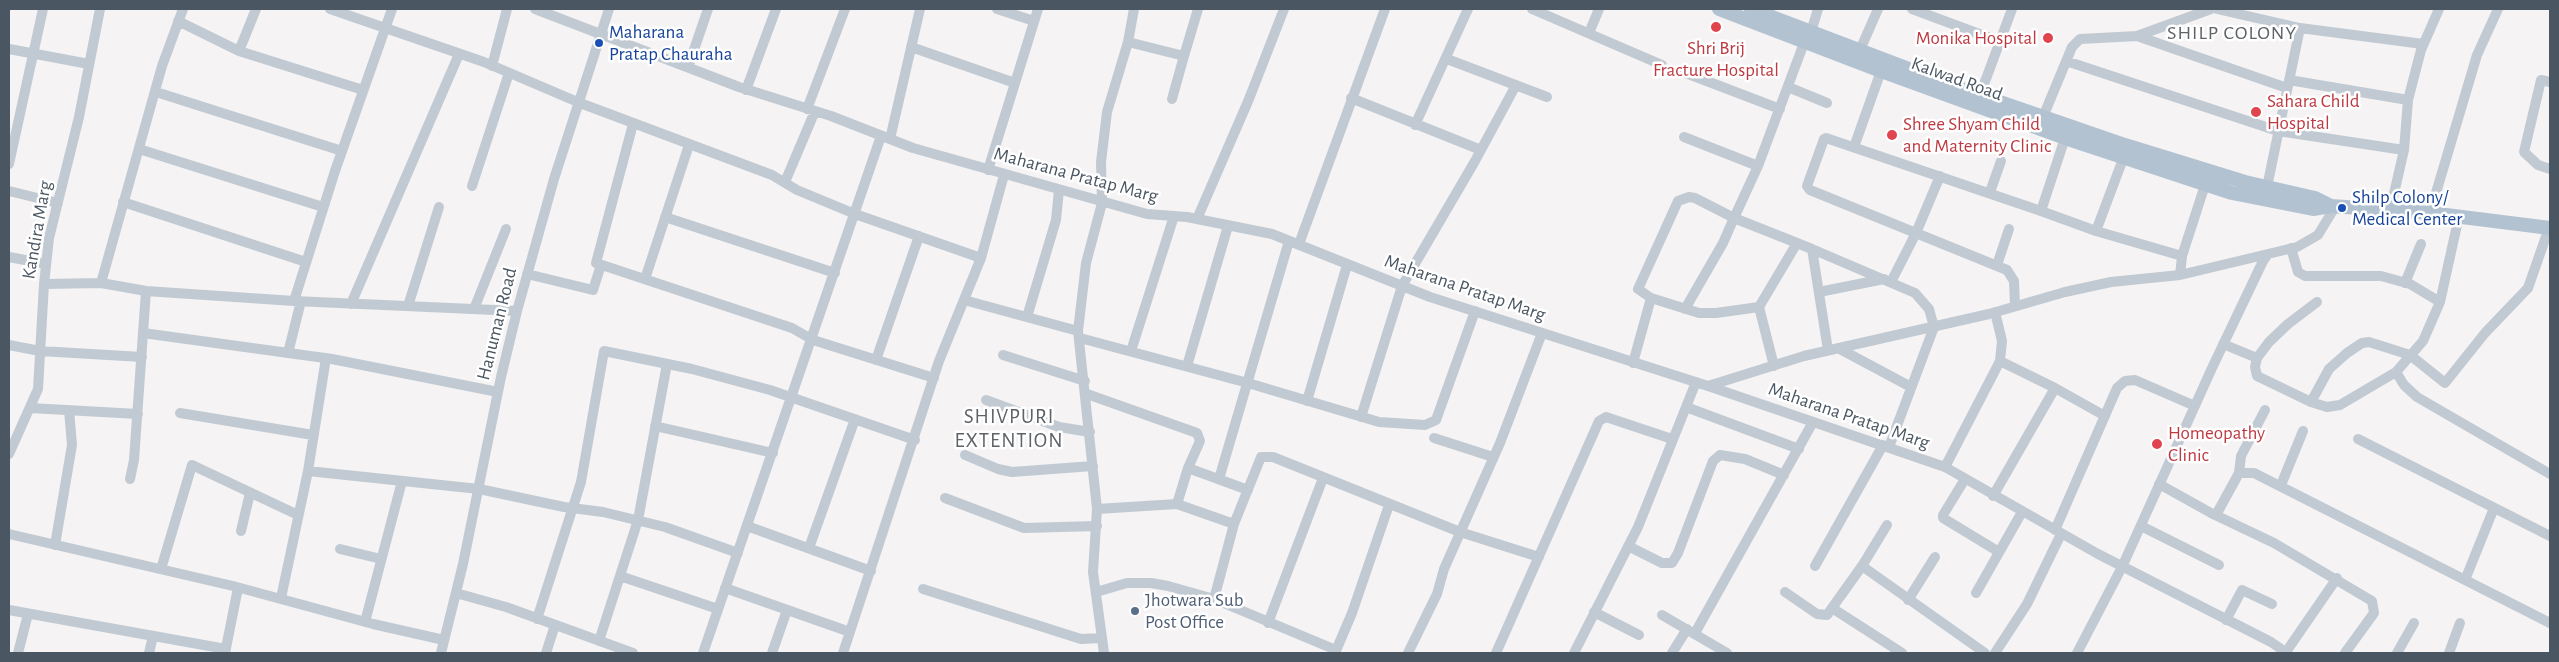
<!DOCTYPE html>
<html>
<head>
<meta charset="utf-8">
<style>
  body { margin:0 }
  #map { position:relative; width:2559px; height:662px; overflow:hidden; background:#f5f3f3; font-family:"Alegreya Sans",sans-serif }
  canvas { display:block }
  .frame { position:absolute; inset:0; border:10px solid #4a5661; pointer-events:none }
</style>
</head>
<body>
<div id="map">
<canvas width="2559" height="662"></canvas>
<div class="frame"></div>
</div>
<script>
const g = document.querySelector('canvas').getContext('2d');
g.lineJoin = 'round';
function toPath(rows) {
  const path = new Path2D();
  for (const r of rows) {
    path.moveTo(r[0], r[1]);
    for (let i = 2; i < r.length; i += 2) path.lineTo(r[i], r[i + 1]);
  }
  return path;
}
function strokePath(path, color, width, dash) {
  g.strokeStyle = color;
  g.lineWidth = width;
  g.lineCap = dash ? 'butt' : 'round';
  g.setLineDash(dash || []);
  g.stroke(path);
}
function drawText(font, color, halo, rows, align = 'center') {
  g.font = font + ' "Alegreya Sans",sans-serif';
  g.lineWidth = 5;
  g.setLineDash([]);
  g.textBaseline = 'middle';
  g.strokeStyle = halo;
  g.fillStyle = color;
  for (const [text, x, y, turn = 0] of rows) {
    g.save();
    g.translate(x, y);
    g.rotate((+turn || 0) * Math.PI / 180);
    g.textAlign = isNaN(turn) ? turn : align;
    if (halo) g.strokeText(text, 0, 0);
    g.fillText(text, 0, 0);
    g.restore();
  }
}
strokePath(toPath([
  [330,9,484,62,580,103,772,175,797,190,855,214,981,258],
  [535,9,739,87,831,116,913,148,1147,214,1187,217,1272,234,1430,297,1708,386,1945,467,2098,554,2271,642,2287,653],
  [997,9,1034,21],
  [1532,9,1662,65],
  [1912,9,2001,42],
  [2217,9,2300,28,2423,44],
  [178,21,239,51,363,90],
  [1811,32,1818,9],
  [1589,33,1599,9],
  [2137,36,2287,88],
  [1128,42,1184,56,1198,9],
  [911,47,1015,83],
  [9,49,89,64],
  [1860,50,1878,9],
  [239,51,256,9],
  [1447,59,1547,97],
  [2066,61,2278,131,2404,150],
  [492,66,507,9],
  [688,67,708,9],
  [1683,72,1780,109],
  [2289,80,2408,100],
  [2550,82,2541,80,2524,152,2538,165,2550,169],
  [1788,87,1827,103],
  [746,90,776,9],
  [156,92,342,151],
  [1980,95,2012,9],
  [1351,98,1481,150],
  [1172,99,1184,56],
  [807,109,845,9],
  [2043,117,2072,47,2080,39,2137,36,2211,9],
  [633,124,596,263,792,328,813,340,934,378],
  [1415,125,1468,9],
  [1684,137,1758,166],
  [2065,138,2041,211,2096,231,2182,256,2180,275],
  [890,139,920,9],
  [1854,147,1881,71],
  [139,149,323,207],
  [9,164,43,9],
  [988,170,1038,9],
  [785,182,815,111],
  [472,186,509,73],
  [2267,187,2300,28],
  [9,191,58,203],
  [1990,192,2001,161],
  [123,202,306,262],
  [2390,211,2404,150,2408,100,2421,50,2439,9],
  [2430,213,2477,55,2498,9],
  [665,217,835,273],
  [1197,219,1249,99,1284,9],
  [2096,231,2123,159],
  [1797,243,1759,307,1716,313,1699,313,1651,298,1638,289,1678,201,1689,197,1695,198,1734,218,1797,243,1812,249,1915,293,1929,309,1934,327,1889,447],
  [1299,244,1385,9],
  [2291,248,2298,272,2305,276,2381,276,2410,284,2440,302],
  [1812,249,1828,350],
  [2182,256,2205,185],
  [9,257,46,264],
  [1997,265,2009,229],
  [527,274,593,290,601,265],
  [645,279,689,145],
  [1891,282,1916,233,1940,176],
  [101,283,162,66,183,9],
  [2405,283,2421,244],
  [44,284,101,283,146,291,294,301,517,311],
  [1819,292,1884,279],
  [964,300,1078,331],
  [294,301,335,171,392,9],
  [2317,302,2288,324,2269,342,2257,358,2255,367,2257,376,2311,402,2327,407,2340,405,2396,372,2423,341,2440,302,2459,216],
  [351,304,459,54],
  [408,306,439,207],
  [2015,306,2014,281,2007,270,1810,190,1807,186,1824,139,1826,138,2041,211],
  [1759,307,1774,366],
  [474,309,506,229],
  [1685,309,1723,243,1734,218,1758,166,1804,43],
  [1995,312,2002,341,2000,361],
  [1027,317,1056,220,1059,190],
  [143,333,332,359,498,392],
  [1080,338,1248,383,1379,422,1425,425,1436,420,1475,311],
  [2223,344,2257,358],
  [9,345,40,351,142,357],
  [1838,348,1911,387],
  [1131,351,1174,216],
  [288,353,301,301],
  [1003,355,1085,381],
  [876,360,919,236],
  [1633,363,1651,298],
  [1187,366,1228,226],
  [2396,372,2404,385,2417,397,2550,474],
  [1708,386,1804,356,1989,314,2065,292,2111,282,2180,275,2268,254],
  [1087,394,1197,433,1200,441,1188,468,1177,504],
  [986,400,1059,427,1090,432],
  [1307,401,1347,265],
  [2311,402,2329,369,2347,353,2362,343,2369,342,2410,355,2445,383,2485,333,2528,288,2549,228],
  [1686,407,1799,449],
  [30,408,138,414],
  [180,413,313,435],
  [1361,417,1402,286,1475,161,1516,85],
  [655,426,773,453],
  [1434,438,1493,457],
  [2358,439,2550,536],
  [9,454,38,389,44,284,49,238,79,117,100,9],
  [965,455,998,469,1012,472,1093,466],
  [1945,467,2000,361,2055,388,2105,416],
  [1188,468,1248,490],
  [308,471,479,489,564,507,603,512,665,527,738,553],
  [2239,473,2241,456,2265,410],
  [130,479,134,460,146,291],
  [1219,479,1289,241],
  [1965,479,1943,515,1943,518,1999,552],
  [2159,484,2211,513,2274,543,2372,601,2374,613,2345,653],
  [2281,485,2303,431],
  [1993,496,2055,388],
  [945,498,1024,528,1097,526],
  [1097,509,1177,504,1234,524],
  [2216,515,2239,473,2254,473,2550,623],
  [747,526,871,571],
  [2141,526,2219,565],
  [2055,530,2117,388,2125,381,2135,380,2195,406],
  [241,531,250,493],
  [9,534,233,586,373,624,444,640],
  [55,545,72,445,69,410],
  [1628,546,1662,563,1672,563,1678,553,1713,461,1720,455,1745,459,1784,475],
  [809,548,855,419],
  [340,549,381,559],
  [1815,566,1883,445],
  [1862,566,1985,653],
  [161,569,192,465,298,515],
  [620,576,718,609],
  [2465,580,2494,508],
  [725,588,850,632],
  [923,589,1081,639,1102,638],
  [1096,592,1127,583,1151,583,1168,586,1214,599,1336,650],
  [1785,592,1817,614,1827,615,1862,566,1887,525],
  [456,593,506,607,633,653],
  [1976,593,2022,512],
  [281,598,308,471,326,358],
  [1214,599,1234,524,1261,457,1273,457,1460,532,1539,557],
  [1908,600,1935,557],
  [1832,608,1902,653],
  [9,610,226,649],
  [1594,612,1639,635],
  [1662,615,1727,653],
  [537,619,581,482,604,351,692,369,770,390,915,440],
  [2226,620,2242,590,2272,604],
  [365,622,402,481],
  [1268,623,1323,478],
  [1695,633,1813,422],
  [599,641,638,520,667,364],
  [2286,652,2337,578],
  [18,653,28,614],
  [149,653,153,636],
  [225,653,238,588],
  [441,653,463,564,501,377,517,311,554,179,609,9],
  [546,653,555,625],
  [703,653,881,136],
  [772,653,787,610],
  [843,653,939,361,981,258,1004,175],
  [1104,653,1093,572,1097,509,1078,331,1086,263,1102,203,1101,162,1107,112,1128,42,1134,9],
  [1335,653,1352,613,1389,505],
  [1408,653,1437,594,1444,569,1500,443,1542,333],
  [1496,653,1599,421,1606,417,1672,439],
  [1574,653,1638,527,1696,382],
  [1672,653,1687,629],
  [1995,653,2027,604,2061,534],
  [2077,653,2122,567,2212,368,2263,261,2268,254,2297,247,2318,235,2335,207],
  [2397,653,2414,623],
  [2449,653,2460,623]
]), '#c1cad2', 10);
strokePath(toPath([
  [1719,9,1881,71,2065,138,2232,193,2313,209,2331,206,2430,213,2550,228],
  [1751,9,1951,85,2125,145,2245,182,2315,198,2331,206]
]), '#b3c2d1', 14);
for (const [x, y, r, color] of [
  [1716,27,6,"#e0444e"],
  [2048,38,6,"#e0444e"],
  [599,43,5,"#1a4fb4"],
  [2256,112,6,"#e0444e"],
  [1892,135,6,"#e0444e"],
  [2342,208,5,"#1a4fb4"],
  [2157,444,6,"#e0444e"],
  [1135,611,5,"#5c6f8a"]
]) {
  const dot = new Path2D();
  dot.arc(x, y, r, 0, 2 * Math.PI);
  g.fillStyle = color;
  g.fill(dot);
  strokePath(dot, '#fff', 2);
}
drawText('19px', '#164399', '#fff', [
  ["Maharana",609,32],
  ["Pratap Chauraha",609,54],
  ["Shilp Colony/",2352,197],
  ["Medical Center",2352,219]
], 'left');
drawText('19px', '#be3a42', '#fff', [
  ["Monika Hospital",2037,38,"right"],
  ["Shri Brij",1716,48,"center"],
  ["Fracture Hospital",1716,70,"center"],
  ["Sahara Child",2267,101],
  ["Hospital",2267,123],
  ["Shree Shyam Child",1903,124],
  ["and Maternity Clinic",1903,146],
  ["Homeopathy",2168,433],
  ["Clinic",2168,455]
], 'left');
drawText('19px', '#4a5661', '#fff', [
  ["Kalwad Road",1957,79,20],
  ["Maharana Pratap Marg",1076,175,15],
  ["Kandira Marg",37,230,-80],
  ["Maharana Pratap Marg",1465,288,19],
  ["Hanuman Road",497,324,-76],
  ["Maharana Pratap Marg",1849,416,19]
]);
drawText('19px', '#4e5e75', '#fff', [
  ["Jhotwara Sub",1145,600],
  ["Post Office",1145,622]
], 'left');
g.letterSpacing = '1px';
drawText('20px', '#5f6368', '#fff', [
  ["SHILP COLONY",2232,33]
]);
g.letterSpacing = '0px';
g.letterSpacing = '1px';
drawText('21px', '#5f6368', '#fff', [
  ["SHIVPURI",1009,417],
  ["EXTENTION",1009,441]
]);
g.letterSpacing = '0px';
</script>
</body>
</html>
